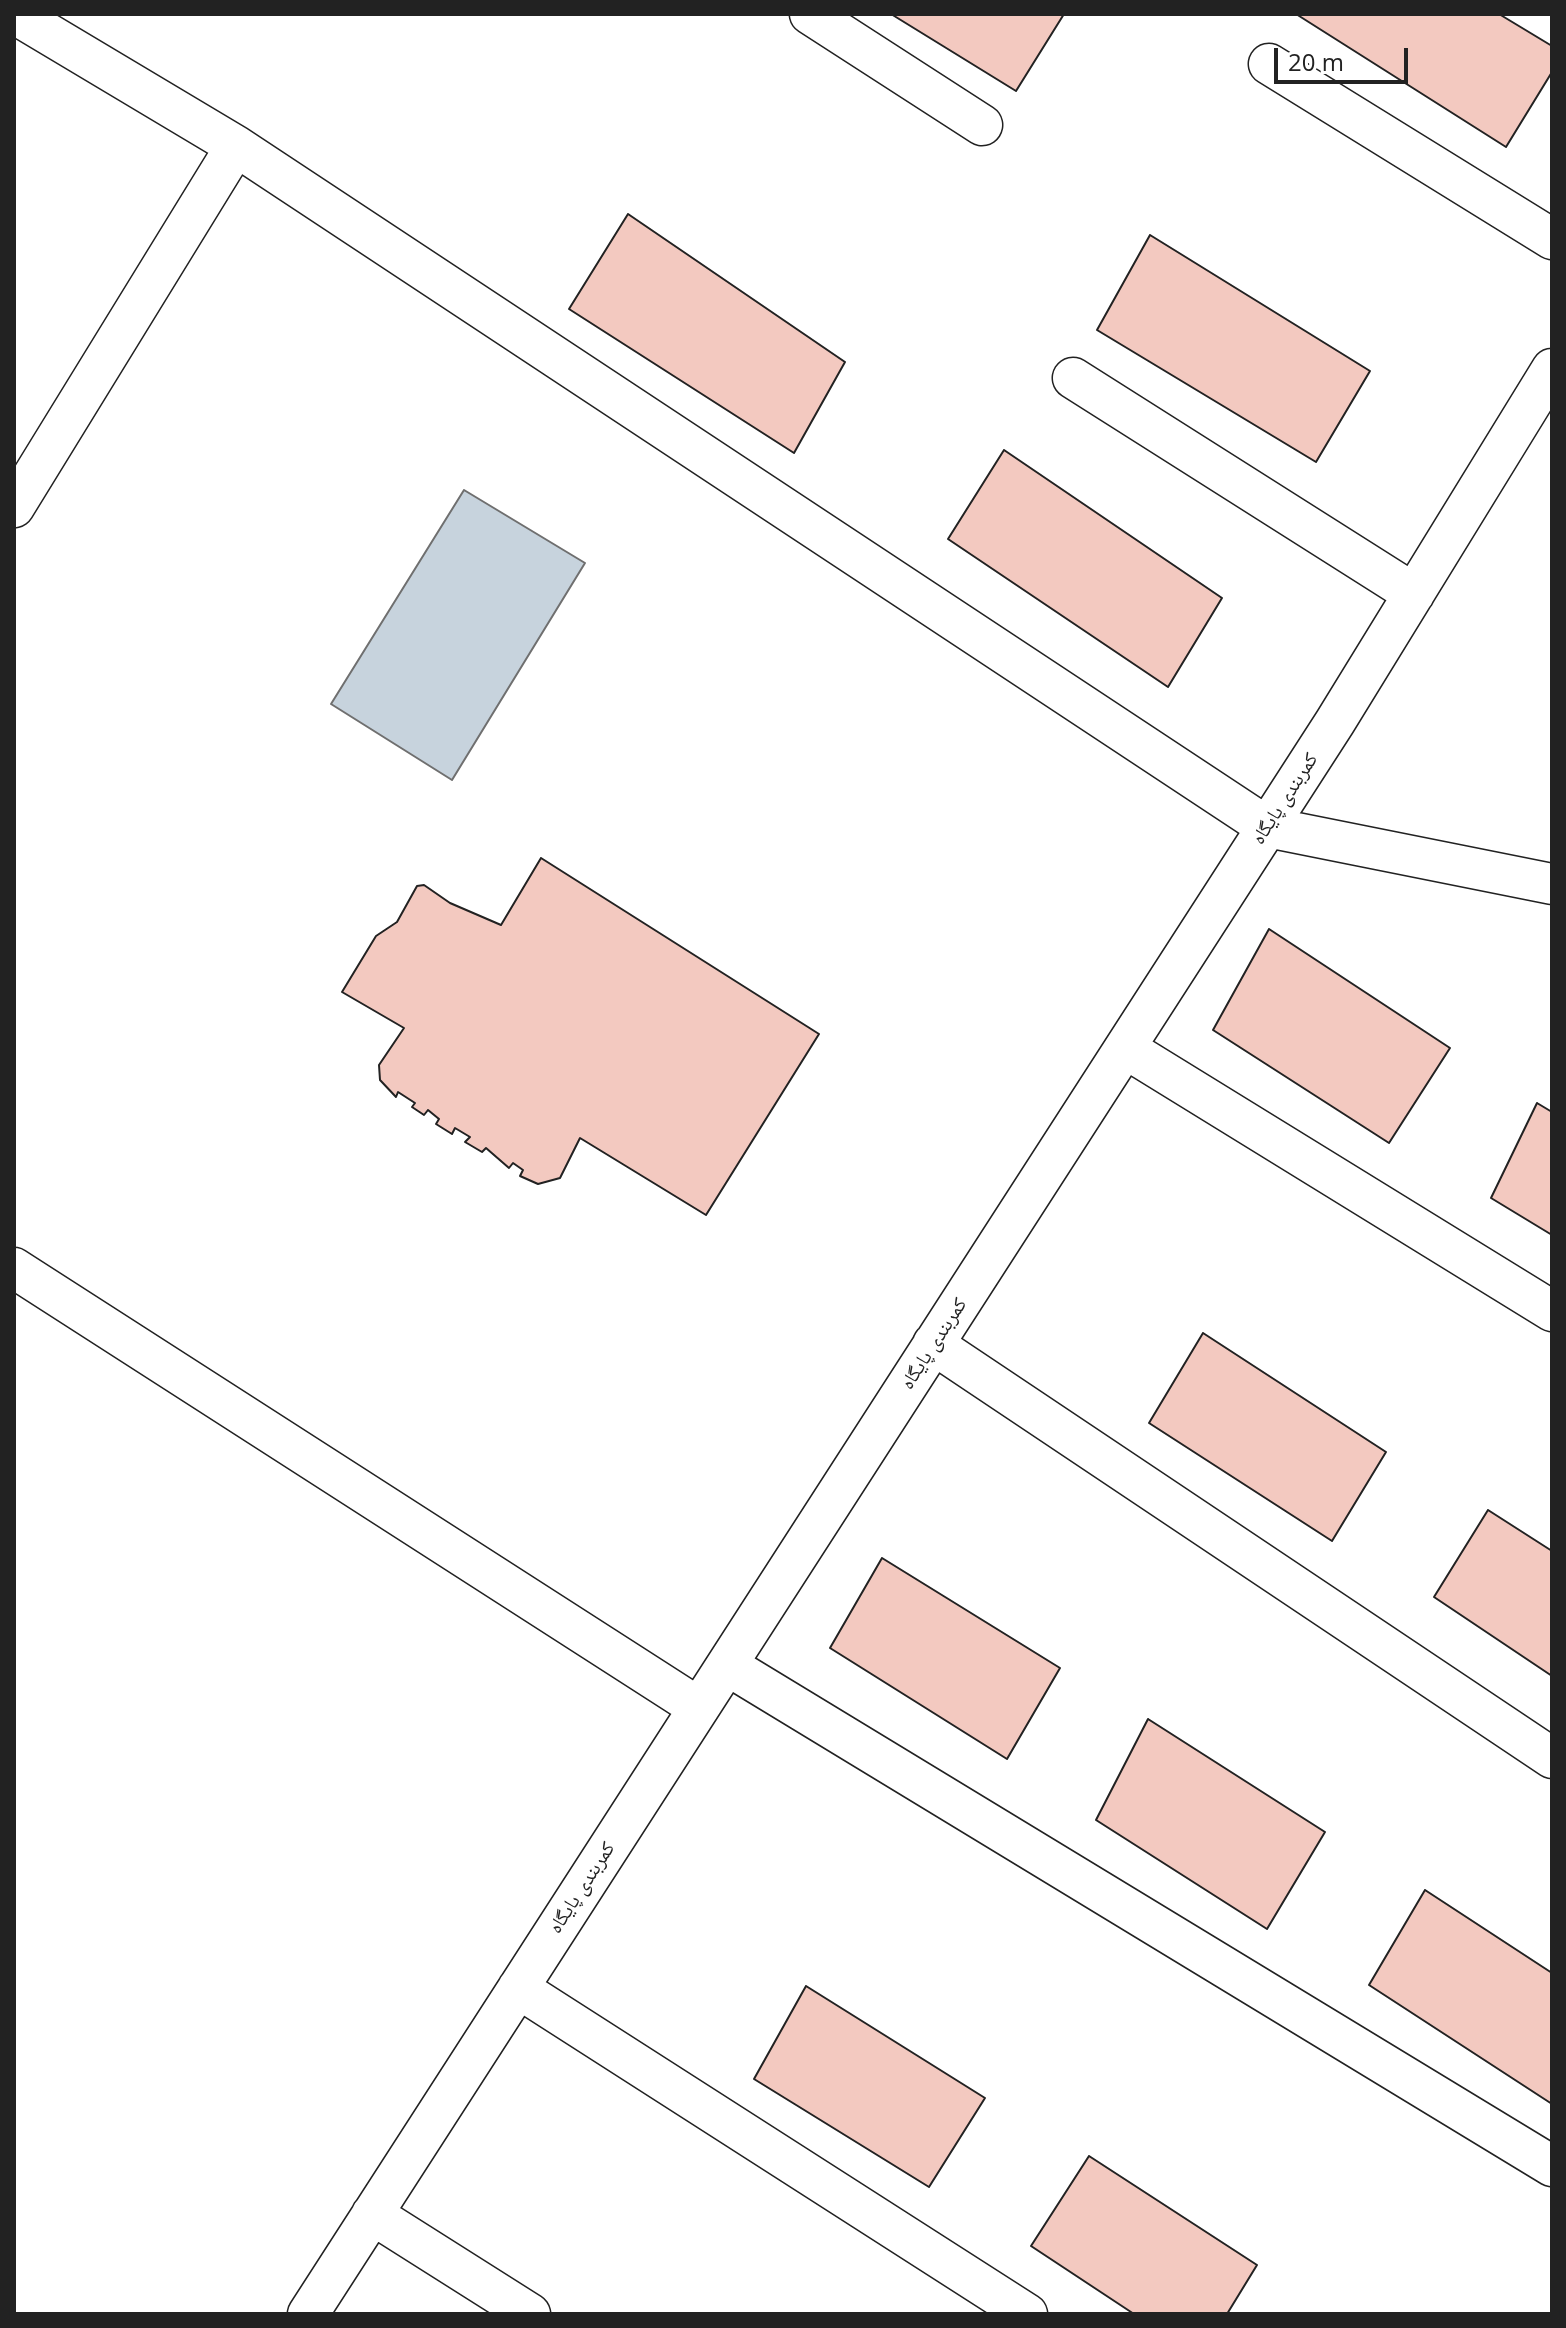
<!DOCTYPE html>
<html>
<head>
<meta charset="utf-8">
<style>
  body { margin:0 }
  #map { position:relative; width:1566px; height:2328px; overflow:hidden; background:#fff; font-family:"Open Sans",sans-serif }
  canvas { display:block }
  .frame { position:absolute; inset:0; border:16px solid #222; pointer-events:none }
  .scale { position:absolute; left:1274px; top:48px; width:134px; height:36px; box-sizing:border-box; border:4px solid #222; border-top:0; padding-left:10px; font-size:24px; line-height:28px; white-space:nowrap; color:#222; -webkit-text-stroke:6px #fff; paint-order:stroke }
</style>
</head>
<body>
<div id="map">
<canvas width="1566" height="2328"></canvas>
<div class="frame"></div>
<div class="scale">20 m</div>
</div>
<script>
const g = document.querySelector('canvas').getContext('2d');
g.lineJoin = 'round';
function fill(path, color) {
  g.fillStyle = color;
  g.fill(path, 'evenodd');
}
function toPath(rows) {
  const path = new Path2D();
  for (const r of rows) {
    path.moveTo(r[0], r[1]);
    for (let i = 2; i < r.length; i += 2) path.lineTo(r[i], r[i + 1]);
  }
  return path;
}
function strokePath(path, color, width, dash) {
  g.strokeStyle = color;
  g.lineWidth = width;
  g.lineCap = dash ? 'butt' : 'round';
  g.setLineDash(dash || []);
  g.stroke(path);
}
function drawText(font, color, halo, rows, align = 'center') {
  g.font = font + ' "Open Sans","Noto Naskh Arabic",sans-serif';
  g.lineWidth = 6;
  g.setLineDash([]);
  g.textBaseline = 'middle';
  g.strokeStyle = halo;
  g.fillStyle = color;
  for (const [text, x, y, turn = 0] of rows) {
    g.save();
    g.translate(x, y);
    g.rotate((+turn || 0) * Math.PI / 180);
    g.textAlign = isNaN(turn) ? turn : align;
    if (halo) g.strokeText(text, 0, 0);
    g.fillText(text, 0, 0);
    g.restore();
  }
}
const water = toPath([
  [464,490,585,563,452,780,331,704,464,490]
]);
fill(water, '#c7d3dd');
strokePath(water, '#6f6f6f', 2);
const building = toPath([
  [891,14,1064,14,1016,91,891,14],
  [1296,14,1499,14,1552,46,1552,72,1506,147,1296,14],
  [628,214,845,362,794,453,569,309,628,214],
  [1150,235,1370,371,1316,462,1097,330,1150,235],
  [1004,450,1222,598,1168,687,948,539,1004,450],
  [541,858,819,1034,706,1215,580,1138,560,1178,538,1184,520,1176,523,1170,513,1163,509,1168,486,1148,482,1152,465,1142,470,1137,455,1128,452,1134,436,1124,439,1119,428,1110,424,1115,412,1107,415,1103,398,1092,396,1097,380,1080,379,1065,404,1028,342,992,376,936,397,922,417,886,424,885,450,903,501,925,541,858],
  [1269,929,1450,1048,1389,1143,1213,1030,1269,929],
  [1537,1103,1552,1112,1552,1235,1491,1198,1537,1103],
  [1203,1333,1386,1452,1332,1541,1149,1423,1203,1333],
  [1488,1510,1552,1551,1552,1676,1434,1597,1488,1510],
  [882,1558,1060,1668,1007,1759,830,1648,882,1558],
  [1148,1719,1325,1832,1267,1929,1096,1820,1148,1719],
  [1425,1890,1552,1973,1552,2104,1369,1985,1425,1890],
  [806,1986,985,2098,929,2187,754,2079,806,1986],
  [1089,2156,1257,2265,1227,2314,1134,2314,1031,2246,1089,2156]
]);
fill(building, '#f3c9c0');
strokePath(building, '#222', 2);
const minor = toPath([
  [15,14,236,146,1267,827,1552,884],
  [810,14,982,125],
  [1269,64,1552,239],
  [1073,378,1414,594],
  [14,507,236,146],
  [1125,1048,1552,1311],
  [14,1268,699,1708],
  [933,1344,1552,1758],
  [727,1665,1552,2166],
  [518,1988,1027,2314],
  [372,2214,530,2314],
  [308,2314,1335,722,1552,369]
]);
strokePath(minor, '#222', 43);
strokePath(minor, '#fff', 40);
drawText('20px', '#222', '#fff', [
  ["کمربندی پایگاه",1285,799,-57],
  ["کمربندی پایگاه",934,1344,-57],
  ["کمربندی پایگاه",582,1888,-57]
]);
</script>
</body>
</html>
